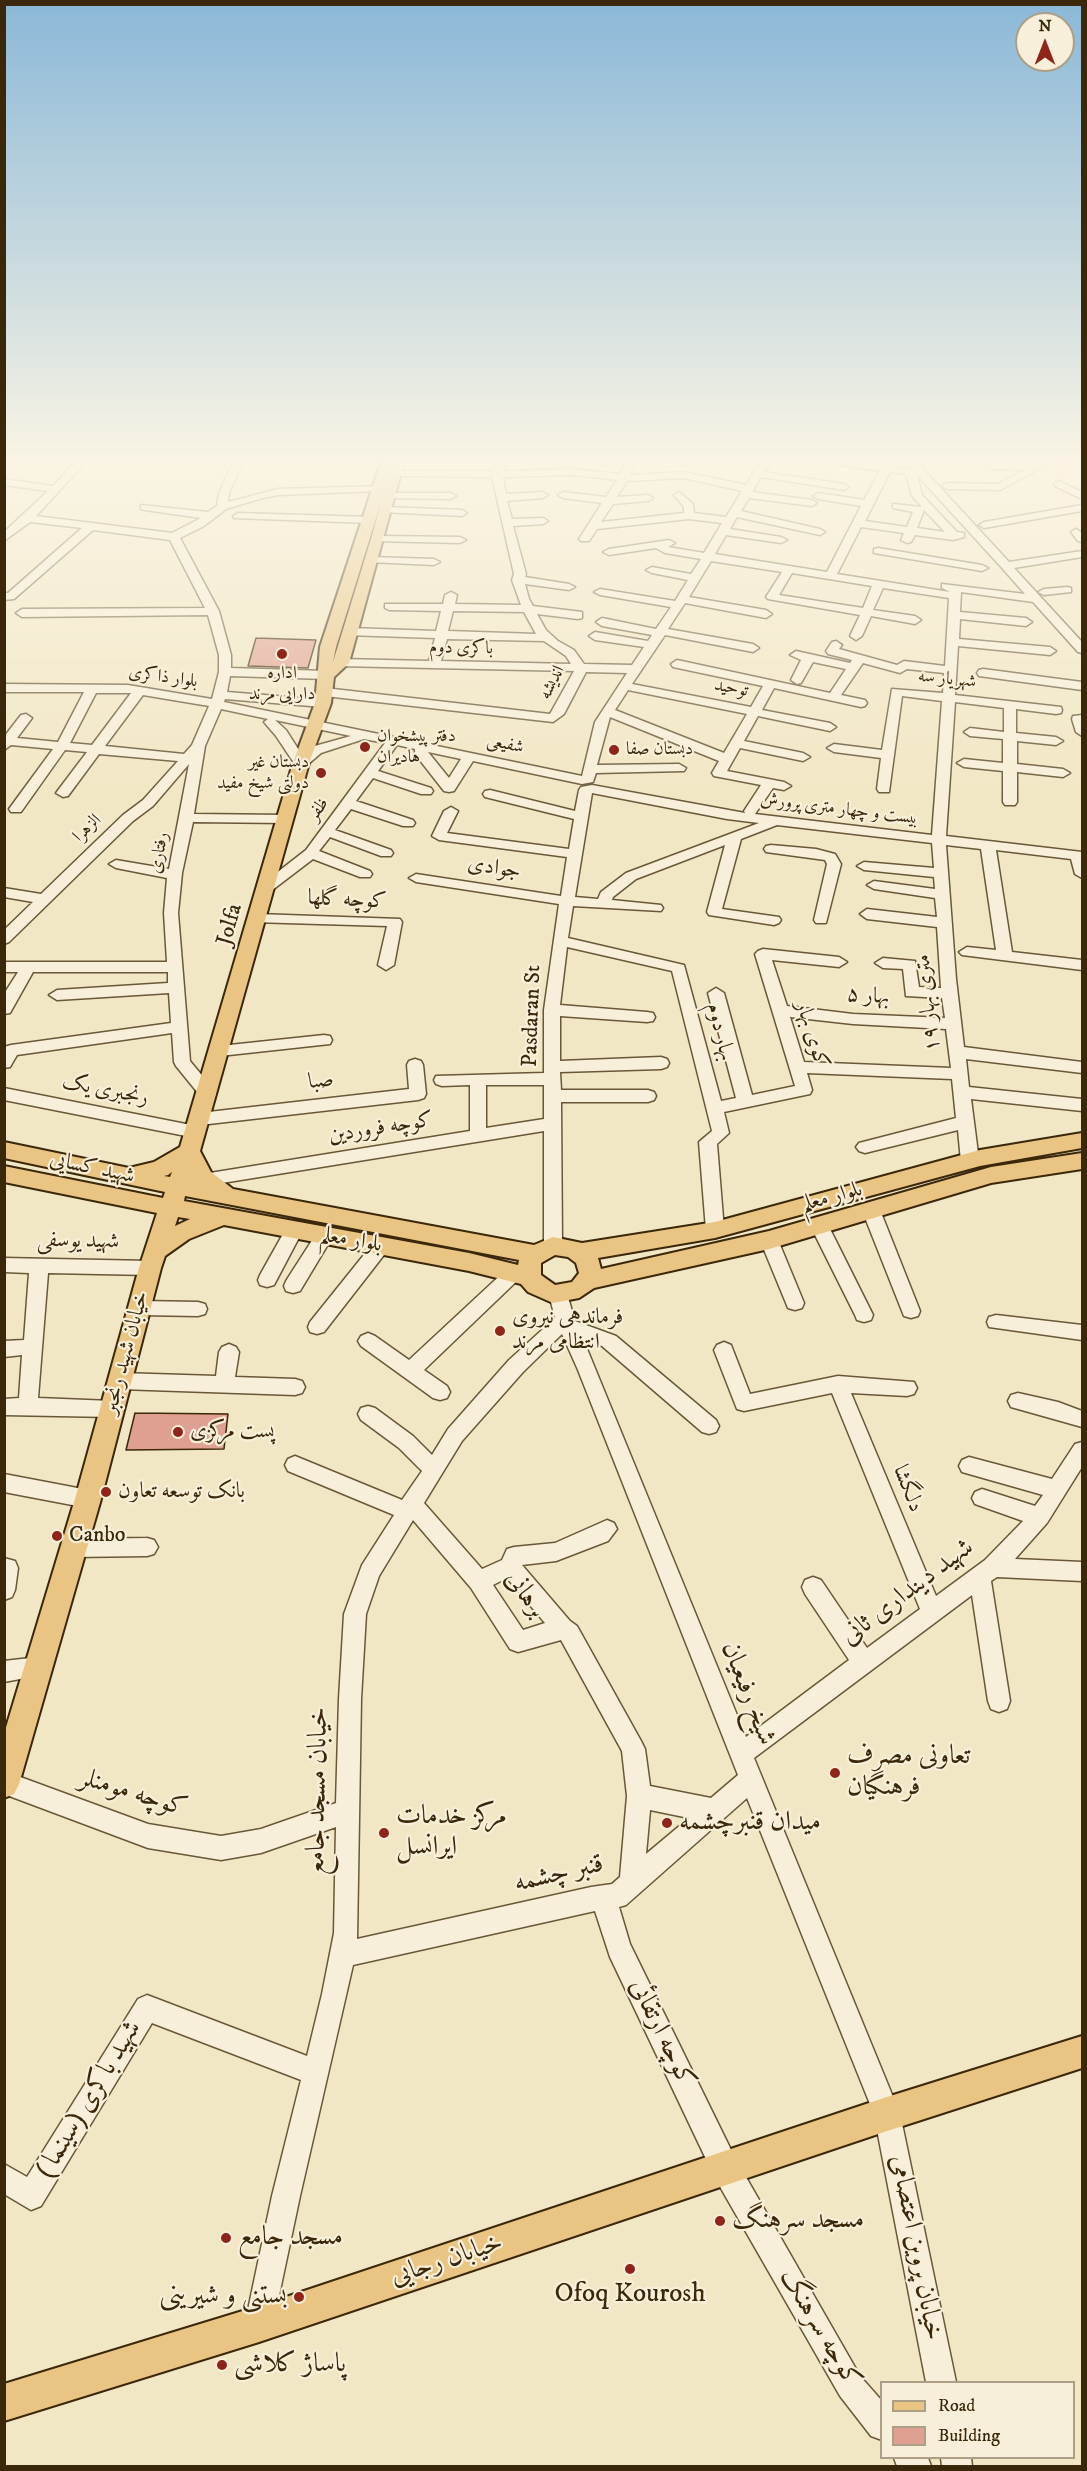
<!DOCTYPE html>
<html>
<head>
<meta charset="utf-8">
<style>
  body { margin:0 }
  #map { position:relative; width:1087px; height:2471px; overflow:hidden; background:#f2e7c4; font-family:"IM FELL DW Pica",serif }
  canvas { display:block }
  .frame { position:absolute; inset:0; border:6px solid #3b270a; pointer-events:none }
  .legend { position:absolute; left:880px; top:2381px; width:195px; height:78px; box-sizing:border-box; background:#f7efd9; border:2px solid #ac9f86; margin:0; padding:8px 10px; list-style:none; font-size:18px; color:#3b270a }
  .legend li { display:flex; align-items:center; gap:12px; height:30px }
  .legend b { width:30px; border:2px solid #ac9f86 }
  .north { position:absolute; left:1015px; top:12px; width:60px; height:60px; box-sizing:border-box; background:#f7efd9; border:2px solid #ac9f86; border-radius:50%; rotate:0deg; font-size:16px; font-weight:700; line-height:24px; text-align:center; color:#3b270a }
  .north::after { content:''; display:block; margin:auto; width:21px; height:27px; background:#8f2418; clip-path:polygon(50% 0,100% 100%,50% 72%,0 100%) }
</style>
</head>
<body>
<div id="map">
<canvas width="1087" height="2471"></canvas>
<div class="frame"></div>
<ul class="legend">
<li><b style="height:8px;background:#e9c482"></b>Road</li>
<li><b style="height:16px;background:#e0a091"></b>Building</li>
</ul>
<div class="north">N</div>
</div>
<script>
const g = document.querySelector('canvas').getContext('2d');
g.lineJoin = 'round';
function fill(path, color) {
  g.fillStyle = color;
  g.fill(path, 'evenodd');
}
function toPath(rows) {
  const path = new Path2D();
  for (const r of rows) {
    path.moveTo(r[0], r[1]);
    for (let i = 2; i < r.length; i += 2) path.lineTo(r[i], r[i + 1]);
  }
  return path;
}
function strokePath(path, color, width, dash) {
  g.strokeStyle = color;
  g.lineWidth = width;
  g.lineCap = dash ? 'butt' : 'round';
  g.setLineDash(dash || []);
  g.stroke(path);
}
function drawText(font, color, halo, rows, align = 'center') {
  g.font = font + ' "IM FELL DW Pica",Amiri,serif';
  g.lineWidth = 4.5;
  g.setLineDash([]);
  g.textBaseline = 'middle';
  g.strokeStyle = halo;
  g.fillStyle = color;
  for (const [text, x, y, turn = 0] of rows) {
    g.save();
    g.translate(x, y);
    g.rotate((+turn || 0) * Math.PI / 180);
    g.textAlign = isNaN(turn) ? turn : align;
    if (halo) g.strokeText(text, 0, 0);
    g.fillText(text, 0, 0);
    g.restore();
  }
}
const building = toPath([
  [256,638,316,640,308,668,248,666,256,638],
  [135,1413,228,1414,224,1449,126,1450,135,1413]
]);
fill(building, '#e0a091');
strokePath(building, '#3b270a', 1.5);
const minor = toPath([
  [75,462,86,462,36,516,172,533,201,518,145,510,141,509,141,505,208,512,217,506,219,493,233,462,243,462,229,493,228,502,278,489,384,486,384,490,380,491,278,495,263,498,226,509,204,526,180,538,219,611,231,655,231,668,326,671,332,675,326,679,230,676,227,692,327,700,329,703,323,707,225,699,224,702,582,776,595,722,627,673,586,672,564,714,553,722,325,696,319,692,325,688,550,714,574,671,337,666,337,660,341,659,429,661,435,638,346,635,344,632,350,628,436,631,441,611,389,610,385,608,385,604,443,604,445,595,451,592,457,595,455,604,521,605,512,580,514,574,492,477,395,476,391,475,391,471,493,471,496,462,506,462,503,471,574,469,620,474,625,462,635,462,630,475,684,472,746,485,760,462,770,462,764,472,844,484,849,487,844,490,761,477,752,492,812,500,817,503,812,506,749,498,741,511,820,529,825,532,820,535,737,517,730,529,781,537,787,540,781,543,726,535,715,554,827,572,861,506,818,499,813,496,818,493,864,500,880,471,838,465,833,462,861,462,914,470,910,462,920,462,925,471,1009,562,1082,551,1082,557,1014,568,1082,642,1082,653,1078,652,1033,602,961,592,960,612,1026,618,1032,622,1026,626,960,619,959,639,1050,647,1056,651,1050,655,958,646,955,695,1061,707,1062,710,1061,713,1056,714,1016,709,1016,733,1056,737,1063,741,1056,745,1017,741,1017,764,1063,769,1070,773,1063,777,1017,772,1017,802,1015,805,1005,805,1003,802,1003,771,964,767,957,763,964,759,1003,763,1003,739,970,736,964,732,970,728,1004,732,1004,708,955,702,946,836,1082,852,1082,878,1075,874,1071,859,996,850,1012,952,1082,960,1082,970,962,955,959,952,967,947,996,950,981,849,946,845,956,979,964,1047,1082,1062,1082,1073,966,1059,969,1087,1082,1099,1082,1111,971,1099,979,1161,976,1165,970,1167,964,1165,961,1161,958,1130,865,1153,859,1151,856,1147,859,1143,956,1118,952,1079,807,1073,812,1090,810,1094,724,1112,729,1133,717,1144,724,1230,721,1235,715,1237,709,1235,706,1230,699,1142,712,1131,672,971,567,947,560,1005,647,1012,653,1013,655,1017,653,1021,647,1022,560,1016,560,1061,661,1057,667,1059,669,1063,667,1067,661,1069,560,1072,561,1090,648,1090,654,1092,656,1096,654,1100,648,1102,561,1102,562,1246,559,1251,553,1253,547,1251,544,1246,544,1131,216,1184,210,1183,207,1178,210,1173,216,1172,470,1131,470,1085,442,1086,436,1084,434,1080,436,1076,544,1073,544,1010,559,904,416,882,409,878,416,874,561,896,567,857,439,840,432,836,444,811,451,807,458,811,447,833,569,849,574,819,485,797,483,794,485,791,490,790,575,811,579,790,581,787,592,785,745,813,744,811,761,785,714,776,712,773,719,761,610,717,597,765,679,764,686,768,684,771,596,773,593,782,582,784,473,761,454,791,449,792,444,791,415,754,415,749,397,745,378,771,431,788,433,791,431,794,421,794,373,778,356,801,413,820,415,823,413,826,403,826,351,809,335,830,391,850,393,853,391,856,381,856,330,837,319,851,370,871,372,874,370,877,360,877,313,859,271,891,266,892,259,888,261,885,306,850,385,743,364,739,321,753,306,766,301,767,296,766,276,736,264,722,268,719,221,709,205,746,194,814,286,815,293,819,286,823,193,822,182,873,178,913,190,1061,214,1090,216,1094,214,1098,202,1098,176,1066,174,1062,172,1033,17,1055,10,1067,4,1068,4,1047,11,1045,171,1023,169,993,57,1000,49,995,57,990,168,983,168,972,33,972,10,1013,4,1014,4,994,18,972,4,972,4,962,167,962,164,913,167,878,116,868,109,864,116,860,169,869,189,764,153,806,133,821,9,942,4,944,4,930,33,902,4,897,4,888,41,894,123,815,143,800,178,761,99,754,68,796,63,797,56,793,87,752,65,750,21,812,11,812,9,809,53,749,11,745,4,750,4,737,21,715,26,714,32,718,17,738,58,742,84,692,4,692,4,684,128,685,212,699,219,672,219,655,208,615,22,617,16,613,22,609,205,608,170,540,93,530,14,599,4,600,4,593,8,593,82,528,30,522,4,541,4,532,48,491,4,485,4,479,53,486,75,462],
  [890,472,906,474,912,496,922,507,893,504,893,508,913,512,907,527,865,521,890,472],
  [574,475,617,480,606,497,563,492,558,495,563,498,602,503,579,539,581,541,589,541,597,529,689,519,722,523,704,553,668,547,675,543,669,540,609,549,603,552,609,555,656,548,665,553,701,559,691,574,652,567,646,570,652,573,688,580,675,601,600,589,594,592,600,595,671,607,656,629,602,618,596,622,602,626,652,635,648,641,595,632,589,636,595,640,644,647,632,665,584,664,574,650,558,641,546,630,537,614,578,619,582,618,582,612,533,606,529,599,525,584,569,590,575,587,569,584,525,577,526,574,513,526,543,524,548,521,543,518,512,519,507,501,543,498,548,495,543,492,506,494,503,477,574,475],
  [917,475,1002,568,1025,594,942,584,942,588,950,592,837,574,861,527,904,533,901,540,907,543,911,542,915,535,953,540,964,537,964,533,957,532,922,495,917,475],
  [684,478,742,491,726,517,694,513,693,504,679,492,674,495,684,507,684,513,601,522,613,504,648,501,653,498,648,495,617,497,627,481,684,478],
  [924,510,945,532,917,528,924,510],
  [711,561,782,572,766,597,768,599,860,615,850,636,856,640,862,636,871,616,915,624,921,620,915,616,873,610,883,588,949,598,945,666,904,661,897,665,839,649,842,645,836,641,832,642,826,651,828,654,852,660,850,663,796,651,790,655,801,660,791,680,797,684,801,683,813,662,846,669,830,693,677,660,671,664,673,667,763,686,751,707,632,684,665,635,753,652,759,648,753,644,668,629,685,603,766,618,772,614,766,610,689,597,711,561],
  [792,573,872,586,863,608,779,595,792,573],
  [453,611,524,612,536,634,448,631,453,611],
  [447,639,544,641,566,656,571,664,441,661,447,639],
  [863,663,900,673,907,669,944,673,943,693,892,689,882,750,834,744,827,748,834,752,881,758,877,789,879,792,889,792,902,696,942,701,932,835,755,814,773,788,784,790,791,786,784,782,727,771,740,748,803,761,810,757,803,753,744,741,758,716,830,731,836,727,830,723,762,710,774,688,861,707,865,706,867,703,865,700,841,695,863,663],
  [628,690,747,714,724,753,615,710,628,690],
  [96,693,131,693,92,745,70,743,96,693],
  [143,695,209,706,192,745,184,754,105,746,143,695],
  [275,720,351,736,311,747,302,755,286,730,275,720],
  [428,752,461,759,449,778,428,752],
  [592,793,727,819,759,823,626,873,601,892,598,899,575,897,592,793],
  [777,825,932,843,934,868,864,862,857,866,864,870,934,877,935,889,874,881,867,885,874,889,935,898,937,917,867,909,860,914,867,919,937,927,941,988,919,987,915,961,883,958,875,963,883,968,903,969,906,996,942,998,945,1018,853,1014,787,1006,772,960,839,967,847,962,839,957,763,949,758,951,755,954,795,1086,752,1095,724,993,716,988,708,993,736,1098,721,1101,684,965,568,938,573,906,661,911,663,908,661,905,612,900,613,897,636,879,725,845,707,912,709,915,774,925,779,923,781,920,779,917,722,909,741,839,777,825],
  [790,1017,853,1024,946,1029,951,1068,804,1062,790,1017],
  [486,1085,544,1085,544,1119,486,1128,486,1085],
  [153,462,168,462,163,465,153,462],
  [1039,462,1052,462,1000,490,947,489,942,486,947,483,998,484,1024,470,989,469,984,466,985,464,1035,464,1039,462],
  [1059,481,1082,492,1082,499,1055,486,1054,484,1059,481],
  [389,493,451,493,456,496,451,499,385,498,385,494,389,493],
  [1082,505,1082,511,984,528,979,525,984,522,1082,505],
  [385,507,462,510,467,513,462,516,381,512,380,510,385,507],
  [238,513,370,517,375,520,370,523,234,518,233,516,238,513],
  [1076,529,1082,533,1082,542,1078,541,1071,532,1076,529],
  [378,536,460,537,466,540,460,543,374,541,372,539,378,536],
  [878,548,982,565,988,568,982,571,874,553,874,549,878,548],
  [372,557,434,559,440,562,434,565,368,562,366,560,372,557],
  [1067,587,1071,588,1071,592,1044,595,1038,592,1044,589,1067,587],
  [983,669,1082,682,1082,690,979,676,977,673,979,670,983,669],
  [1082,715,1082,736,1076,732,1072,719,1073,716,1082,715],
  [771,845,816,849,835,854,841,864,826,923,816,923,814,920,827,864,825,860,766,852,764,849,766,846,771,845],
  [257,914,400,919,402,922,394,965,386,970,378,965,387,926,252,922,250,919,252,916,257,914],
  [324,1035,330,1036,332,1040,330,1044,220,1056,214,1055,212,1051,214,1047,220,1046,324,1035],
  [415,1059,421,1061,423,1065,426,1094,424,1098,418,1100,200,1125,194,1123,192,1119,194,1115,200,1113,409,1089,407,1065,409,1061,415,1059],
  [4,1088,196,1126,202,1128,204,1132,202,1136,196,1138,4,1100,4,1088],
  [871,1203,877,1205,880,1210,920,1311,918,1316,911,1318,904,1316,902,1311,862,1210,865,1205,871,1203],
  [819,1218,825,1220,828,1225,873,1315,871,1320,864,1322,857,1320,855,1315,810,1225,813,1220,819,1218],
  [294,1223,300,1225,303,1230,274,1285,267,1287,260,1285,258,1280,260,1275,288,1225,294,1223],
  [324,1229,330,1231,333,1236,300,1291,293,1293,286,1291,284,1286,286,1281,318,1231,324,1229],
  [769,1233,775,1235,778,1240,804,1303,802,1308,795,1310,788,1308,786,1303,760,1240,763,1235,769,1233],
  [381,1239,387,1241,390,1246,387,1251,324,1332,317,1334,310,1332,308,1327,310,1322,375,1241,381,1239],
  [4,1258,150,1261,156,1263,159,1268,156,1273,150,1275,48,1273,38,1398,112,1401,119,1403,122,1409,119,1415,112,1417,4,1415,4,1399,19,1398,22,1355,4,1357,4,1341,24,1340,29,1273,4,1272,4,1258],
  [514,1266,520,1268,523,1273,520,1278,424,1370,447,1386,450,1392,447,1398,440,1400,433,1398,361,1346,358,1341,361,1336,368,1333,375,1336,409,1360,508,1268,514,1266],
  [558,1287,565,1289,567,1294,575,1321,616,1336,716,1420,719,1426,716,1432,709,1434,702,1432,602,1346,583,1339,746,1737,849,1660,805,1594,802,1587,805,1580,813,1577,821,1580,867,1648,920,1609,832,1393,744,1411,737,1409,714,1350,717,1345,724,1342,731,1345,750,1394,838,1376,914,1382,917,1388,914,1394,907,1396,851,1393,936,1596,985,1560,1023,1521,975,1504,972,1498,975,1492,982,1489,1035,1506,1043,1495,962,1472,959,1466,962,1460,969,1457,1052,1479,1075,1444,1082,1442,1082,1467,1047,1523,1015,1559,1082,1562,1082,1581,997,1577,991,1581,1010,1701,1007,1709,999,1712,991,1709,988,1701,972,1595,754,1758,900,2114,956,2382,926,2382,874,2114,747,1798,626,1905,619,1907,630,1944,735,2158,860,2376,882,2401,882,2440,871,2436,840,2396,715,2178,610,1957,595,1911,353,1965,300,2196,273,2324,269,2334,259,2338,249,2334,245,2324,272,2196,301,2080,152,2023,41,2206,31,2210,4,2194,4,2164,27,2177,138,1999,147,1995,307,2056,322,1994,334,1933,336,1827,261,1853,221,1860,148,1848,4,1794,4,1771,148,1824,221,1836,261,1829,336,1803,339,1699,344,1614,362,1565,394,1515,288,1471,285,1465,288,1459,295,1456,402,1500,422,1471,399,1448,361,1420,358,1414,361,1408,368,1406,375,1408,413,1436,432,1455,448,1429,509,1360,555,1318,549,1294,551,1289,558,1287],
  [562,1334,578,1370,738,1775,711,1798,650,1786,645,1749,641,1741,577,1626,570,1621,522,1565,556,1561,608,1541,617,1529,614,1523,607,1520,555,1543,514,1547,507,1549,502,1560,482,1569,424,1503,462,1441,523,1372,562,1334],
  [413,1520,471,1588,510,1649,518,1652,561,1640,622,1751,627,1796,620,1877,612,1884,591,1887,357,1939,361,1699,366,1614,379,1576,413,1520],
  [507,1578,545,1623,523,1630,493,1585,507,1578],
  [650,1810,689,1818,646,1854,650,1810],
  [140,1301,198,1302,205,1304,207,1309,205,1314,198,1316,140,1315,133,1313,131,1308,133,1303,140,1301],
  [996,1315,1082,1325,1082,1340,989,1327,987,1322,989,1317,996,1315],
  [229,1344,236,1347,239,1352,235,1377,295,1379,302,1381,305,1387,302,1393,295,1395,120,1389,113,1387,110,1381,113,1375,120,1373,216,1376,219,1352,222,1347,229,1344],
  [1018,1393,1058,1402,1082,1411,1082,1427,1011,1407,1008,1401,1011,1395,1018,1393],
  [4,1474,88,1490,95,1493,98,1499,95,1505,88,1508,4,1492,4,1474],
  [147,1538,154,1540,158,1547,154,1554,147,1556,73,1557,66,1555,62,1548,66,1541,73,1539,147,1538],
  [4,1558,15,1561,18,1568,15,1590,12,1597,4,1600,4,1558],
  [39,1657,47,1660,50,1667,47,1674,4,1682,4,1661,39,1657],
  [894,2458,928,2458,931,2466,897,2466,894,2458],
  [941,2458,971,2458,972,2466,942,2466,941,2458]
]);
const major = toPath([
  [381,462,404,462,349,663,334,677,331,703,309,763,200,1151,211,1172,233,1189,534,1245,553,1237,582,1243,715,1222,980,1150,1082,1133,1082,1148,980,1166,715,1238,598,1258,601,1269,769,1231,991,1167,1082,1153,1082,1169,991,1183,769,1249,594,1288,579,1298,553,1303,528,1292,521,1284,469,1271,224,1225,189,1239,165,1256,161,1268,101,1499,19,1784,14,1794,4,1798,4,1734,75,1499,139,1268,157,1213,4,1182,4,1166,163,1198,165,1192,4,1158,4,1142,129,1168,154,1162,180,1147,293,763,315,703,320,647,381,462],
  [381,502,371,539,333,662,336,647,381,502],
  [172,1172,170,1177,164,1176,168,1175,172,1172],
  [185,1196,519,1260,518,1265,469,1253,184,1201,185,1196],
  [178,1217,190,1219,175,1226,178,1217],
  [555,1255,568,1257,576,1263,579,1273,572,1282,555,1285,541,1275,541,1263,555,1255],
  [1082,2036,1082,2068,887,2131,259,2342,4,2421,4,2384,259,2306,887,2097,1082,2036]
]);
strokePath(minor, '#695738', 3);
strokePath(major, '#3b270a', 4);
fill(minor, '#f7efd9');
fill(major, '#e9c482');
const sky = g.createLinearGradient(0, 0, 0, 808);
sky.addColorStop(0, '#8bb8d8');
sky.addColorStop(0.57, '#f9f4e4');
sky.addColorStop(1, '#f9f4e400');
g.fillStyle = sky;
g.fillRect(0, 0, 1087, 808);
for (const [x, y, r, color] of [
  [282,654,6,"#8f2418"],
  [365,747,6,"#8f2418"],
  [614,750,6,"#8f2418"],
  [321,773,6,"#8f2418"],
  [500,1331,6,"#8f2418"],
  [178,1432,6,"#8f2418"],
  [106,1492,6,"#8f2418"],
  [57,1536,6,"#8f2418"],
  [835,1773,6,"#8f2418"],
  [667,1823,6,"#8f2418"],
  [384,1833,6,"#8f2418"],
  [720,2221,6,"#8f2418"],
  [226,2238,6,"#8f2418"],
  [630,2269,6,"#8f2418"],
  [299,2297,6,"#8f2418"],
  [222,2365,6,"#8f2418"]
]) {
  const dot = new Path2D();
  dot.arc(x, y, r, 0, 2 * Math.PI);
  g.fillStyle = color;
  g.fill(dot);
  strokePath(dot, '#f7efd9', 2);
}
drawText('18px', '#3b270a', '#f7efd9', [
  ["باکری دوم",461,649,1],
  ["بلوار ذاکری",163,678,8],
  ["شهریار سه",947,680,6],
  ["اندیشه",553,683,-63],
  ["توحید",731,689,11],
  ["شفیعی",505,745,12],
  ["ظفر",319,810,-54],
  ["بیست و چهار متری پرورش",839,810,7],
  ["الزهرا",88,829,-43],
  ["رفتاری",160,853,-79]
]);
drawText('18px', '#3b270a', '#f7efd9', [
  ["اداره",282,674,"center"],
  ["دارایی مرند",282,695,"center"],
  ["دفتر پیشخوان",377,737],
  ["هادیران",377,758],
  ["دبستان صفا",626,750],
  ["دبستان غیر",309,763,"right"],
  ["دولتی شیخ مفید",309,784,"right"]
], 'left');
drawText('22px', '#3b270a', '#f7efd9', [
  ["جوادی",494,869,9],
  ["کوچه گلها",347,901,3],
  ["Jolfa",231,925,-74],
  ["بهار ۵",868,997,4],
  ["۱۹ متری بهار",929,1003,-96],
  ["Pasdaran St",533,1016,-88],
  ["بهار دوم",719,1032,76],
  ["کوی بهار",811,1035,73],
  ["صبا",321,1082,-7],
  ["رنجبری یک",105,1091,11],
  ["کوچه فروردین",381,1129,-9],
  ["شهید کسایی",92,1169,12],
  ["بلوار معلم",832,1198,-15],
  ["بلوار معلم",351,1241,10],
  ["شهید یوسفی",78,1242,1],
  ["خیابان شهید رنجبر",127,1353,-75],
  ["دلگشا",907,1489,68]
]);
drawText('22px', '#3b270a', '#f7efd9', [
  ["فرماندهی نیروی",512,1318],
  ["انتظامی مرند",512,1343],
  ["پست مرکزی",190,1432],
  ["بانک توسعه تعاون",118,1492],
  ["Canbo",69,1536]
], 'left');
drawText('27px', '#3b270a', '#f7efd9', [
  ["شهید دینداری ثانی",908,1593,-37],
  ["برهانی",524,1595,56],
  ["شیخ رفیعیان",747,1694,69],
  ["خیابان مسجد جامع",319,1791,-89],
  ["کوچه مومنلر",133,1794,17],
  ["قنبر چشمه",559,1875,-13],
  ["کوچه ارتقائی",661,2034,64],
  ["شهید باکری (سینما )",90,2100,-59],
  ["خیابان پروین اعتصامی",915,2248,79],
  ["خیابان رجایی",447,2261,-18],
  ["کوچه سرهنگ",819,2329,59]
]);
drawText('27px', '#3b270a', '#f7efd9', [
  ["تعاونی مصرف",847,1757],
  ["فرهنگیان",847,1788],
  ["مرکز خدمات",396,1817],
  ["ایرانسل",396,1848],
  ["میدان قنبرچشمه",679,1823],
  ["مسجد سرهنگ",732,2221],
  ["مسجد جامع",238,2238],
  ["Ofoq Kourosh",630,2295,"center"],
  ["بستنی و شیرینی",287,2297,"right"],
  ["پاساژ کلاشی",234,2365]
], 'left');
</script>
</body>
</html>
